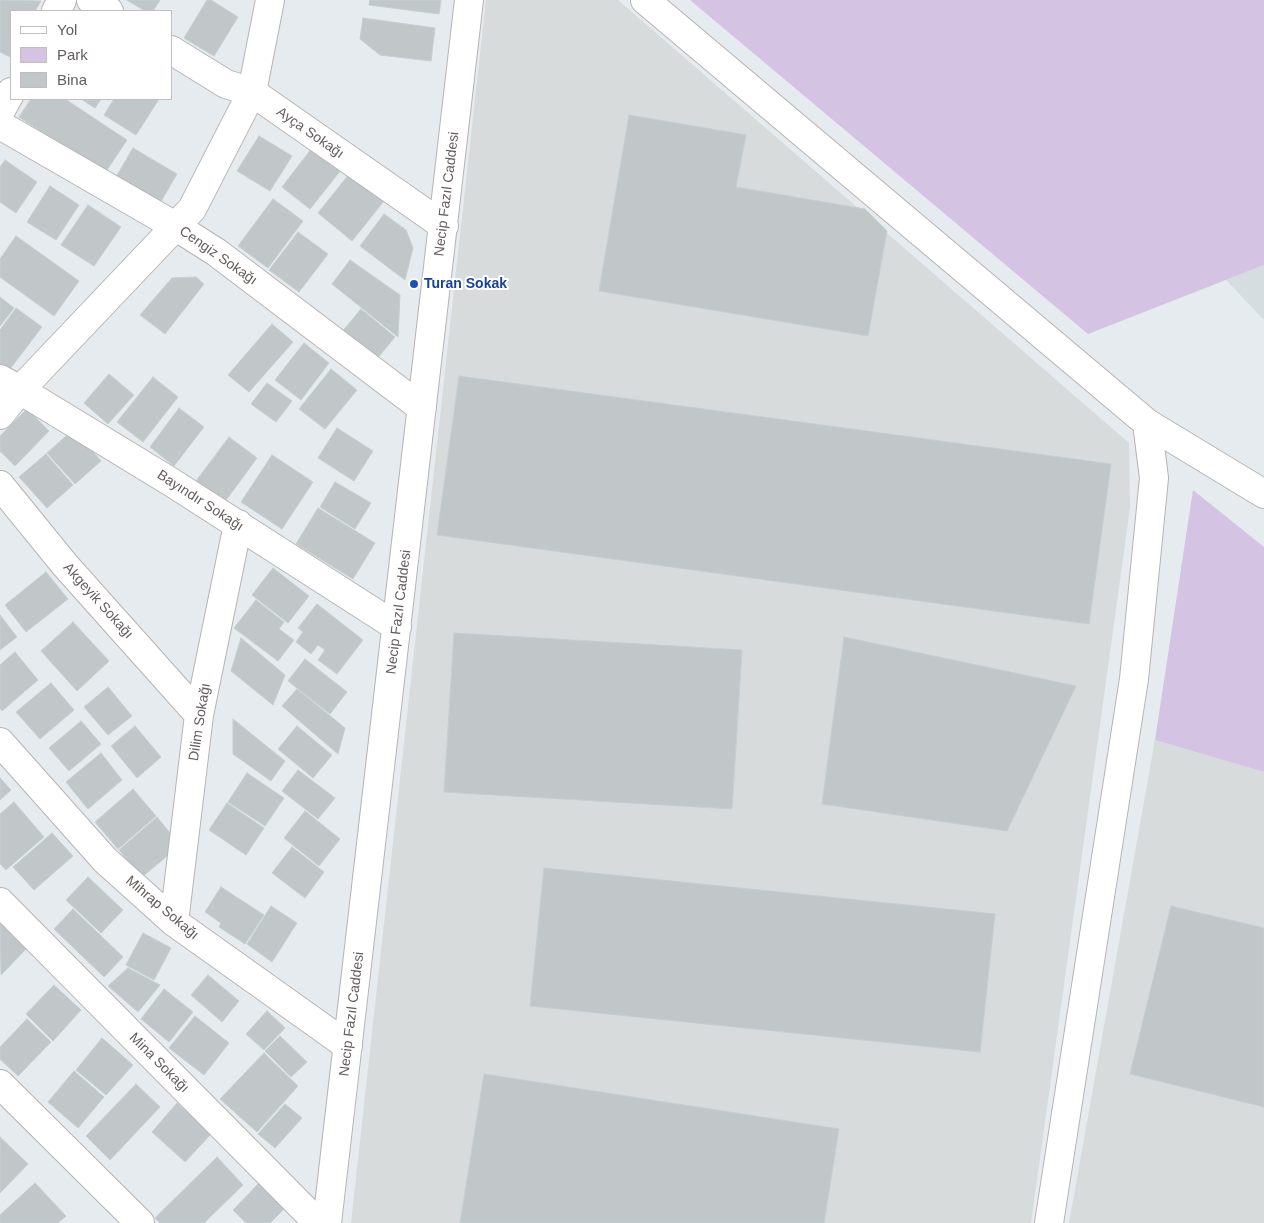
<!DOCTYPE html>
<html>
<head>
<meta charset="utf-8">
<style>
  body { margin:0 }
  #map { position:relative; width:1264px; height:1223px; overflow:hidden; background:#e5ebee; font-family:Helvetica,sans-serif }
  canvas { display:block }
  .legend { position:absolute; left:10px; top:10px; width:162px; height:90px; box-sizing:border-box; background:#fff; border:1px solid #c1bebe; margin:0; padding:6px 9px; list-style:none; font-size:15px; color:#645d5c }
  .legend li { display:flex; align-items:center; gap:10px; height:25px }
  .legend b { width:25px; border:1px solid #c1bebe }
</style>
</head>
<body>
<div id="map">
<canvas width="1264" height="1223"></canvas>
<ul class="legend">
<li><b style="height:6px;background:#fff"></b>Yol</li>
<li><b style="height:14px;background:#d4c3e3"></b>Park</li>
<li><b style="height:14px;background:#c1c7c9"></b>Bina</li>
</ul>
</div>
<script>
const g = document.querySelector('canvas').getContext('2d');
g.lineJoin = 'round';
function fill(path, color) {
  g.fillStyle = color;
  g.fill(path, 'evenodd');
}
function toPath(rows) {
  const path = new Path2D();
  for (const r of rows) {
    path.moveTo(r[0], r[1]);
    for (let i = 2; i < r.length; i += 2) path.lineTo(r[i], r[i + 1]);
  }
  return path;
}
function strokePath(path, color, width, dash) {
  g.strokeStyle = color;
  g.lineWidth = width;
  g.lineCap = dash ? 'butt' : 'round';
  g.setLineDash(dash || []);
  g.stroke(path);
}
function drawText(font, color, halo, rows, align = 'center') {
  g.font = font + ' Helvetica,sans-serif';
  g.lineWidth = 4;
  g.setLineDash([]);
  g.textBaseline = 'middle';
  g.strokeStyle = halo;
  g.fillStyle = color;
  for (const [text, x, y, turn = 0] of rows) {
    g.save();
    g.translate(x, y);
    g.rotate((+turn || 0) * Math.PI / 180);
    g.textAlign = isNaN(turn) ? turn : align;
    if (halo) g.strokeText(text, 0, 0);
    g.fillText(text, 0, 0);
    g.restore();
  }
}
fill(toPath([
  [486,0,618,0,1129,443,1130,508,1031,1223,351,1223],
  [1155,740,1264,772,1264,1223,1069,1223]
]), '#d7dbdc');
fill(toPath([
  [1264,265,1264,320,1226,280]
]), '#d6dde0');
fill(toPath([
  [690,0,1264,0,1264,265,1088,334],
  [1193,490,1264,547,1264,772,1155,740]
]), '#d4c3e3');
const building = toPath([
  [0,0,41,1,35,11,11,11,10,57,0,52,0,0],
  [127,0,160,0,153,11,145,11,127,0],
  [207,0,211,0,238,17,214,56,184,38,207,0],
  [370,0,441,0,439,14,369,5,370,0],
  [363,18,435,28,431,61,380,55,360,39,363,18],
  [31,99,65,99,127,140,105,173,19,117,31,99],
  [81,99,101,99,95,108,81,99],
  [114,99,159,99,136,135,104,115,114,99],
  [629,115,746,135,736,187,865,209,887,231,868,336,599,291,629,115],
  [259,136,292,156,270,191,237,171,259,136],
  [133,148,177,174,160,203,116,177,133,148],
  [312,148,341,170,310,209,282,187,312,148],
  [5,160,37,182,16,213,0,202,0,167,5,160],
  [350,173,384,201,352,241,318,213,350,173],
  [50,186,79,205,56,240,27,222,50,186],
  [273,199,303,221,268,268,238,246,273,199],
  [88,205,121,227,94,266,61,245,88,205],
  [384,214,406,230,413,248,405,280,360,246,384,214],
  [298,232,328,254,299,292,269,270,298,232],
  [16,236,79,281,54,316,0,277,0,259,16,236],
  [350,260,400,295,398,337,332,284,350,260],
  [196,277,204,284,165,334,140,315,172,278,196,277],
  [0,297,14,308,0,326,0,297],
  [16,308,42,327,3,378,0,376,0,330,16,308],
  [361,309,395,337,375,361,341,333,361,309],
  [272,324,293,342,249,392,228,375,272,324],
  [304,343,329,363,301,400,275,380,304,343],
  [331,369,357,390,325,429,299,409,331,369],
  [109,374,134,395,108,424,84,403,109,374],
  [459,376,1111,464,1089,624,437,535,459,376],
  [153,377,178,397,143,442,117,422,153,377],
  [267,383,292,401,276,422,251,404,267,383],
  [179,408,204,427,174,466,150,447,179,408],
  [27,409,49,431,15,466,0,451,0,436,27,409],
  [337,428,373,451,354,481,318,458,337,428],
  [74,429,101,461,75,484,47,453,74,429],
  [229,437,257,458,224,503,196,481,229,437],
  [46,454,73,485,47,508,19,477,46,454],
  [272,455,313,482,282,529,241,502,272,455],
  [335,482,371,503,355,529,320,507,335,482],
  [318,508,375,543,353,579,296,544,318,508],
  [273,568,309,596,288,623,252,595,273,568],
  [46,572,68,599,26,632,5,605,46,572],
  [256,600,284,622,279,629,294,640,278,661,234,628,256,600],
  [317,604,363,640,337,674,318,660,325,650,318,645,311,654,296,642,303,632,298,628,317,604],
  [0,615,17,637,0,650,0,615],
  [73,622,109,661,77,691,41,651,73,622],
  [454,633,742,650,732,809,444,792,454,633],
  [844,637,1076,686,1007,831,822,804,844,637],
  [241,638,285,675,273,705,231,671,241,638],
  [15,652,38,680,2,711,0,708,0,665,15,652],
  [305,659,347,692,330,714,288,681,305,659],
  [51,683,74,710,40,739,16,712,51,683],
  [108,687,132,716,108,735,84,707,108,687],
  [297,689,345,728,338,754,282,706,297,689],
  [233,719,285,761,271,781,233,754,233,719],
  [81,721,101,744,69,771,49,748,81,721],
  [135,726,161,757,137,778,111,746,135,726],
  [297,726,332,755,313,778,278,749,297,726],
  [101,753,122,780,88,809,66,782,101,753],
  [298,770,335,798,318,819,282,791,298,770],
  [247,773,284,798,265,826,228,802,247,773],
  [0,778,11,790,0,800,0,778],
  [133,789,156,816,118,849,95,822,133,789],
  [14,802,44,837,6,870,0,864,0,814,14,802],
  [227,803,264,828,246,855,209,830,227,803],
  [305,811,340,839,319,866,284,838,305,811],
  [157,817,180,845,142,877,119,850,157,817],
  [52,833,73,856,34,890,13,867,52,833],
  [292,847,324,872,305,898,272,873,292,847],
  [544,868,995,914,980,1052,530,1006,544,868],
  [88,877,123,910,101,933,66,900,88,877],
  [221,887,264,915,245,944,219,927,221,923,205,912,221,887],
  [271,906,297,923,272,962,247,944,271,906],
  [1171,906,1264,928,1264,1107,1130,1074,1171,906],
  [73,909,123,957,104,977,54,929,73,909],
  [4,920,29,946,1,975,0,924,4,920],
  [143,933,171,948,154,980,126,965,143,933],
  [128,968,160,985,138,1012,108,986,128,968],
  [208,975,239,1001,222,1022,191,995,208,975],
  [54,985,81,1010,53,1041,26,1014,54,985],
  [164,989,193,1012,169,1042,141,1019,164,989],
  [267,1011,285,1028,264,1050,246,1034,267,1011],
  [195,1016,229,1043,204,1075,169,1048,195,1016],
  [27,1019,51,1042,18,1076,0,1059,0,1047,27,1019],
  [280,1036,307,1062,291,1077,265,1051,280,1036],
  [102,1038,133,1065,106,1095,76,1070,102,1038],
  [264,1053,298,1086,257,1132,220,1099,264,1053],
  [74,1071,104,1097,78,1128,48,1102,74,1071],
  [484,1074,839,1129,824,1223,460,1223,484,1074],
  [136,1084,160,1107,110,1160,86,1136,136,1084],
  [177,1103,211,1134,185,1162,152,1132,177,1103],
  [285,1104,302,1118,275,1148,258,1134,285,1104],
  [0,1137,28,1164,0,1193,0,1137],
  [217,1157,243,1185,204,1223,160,1223,155,1218,217,1157],
  [261,1181,286,1207,270,1223,246,1223,233,1210,261,1181],
  [35,1183,66,1216,58,1223,0,1223,0,1215,35,1183]
]);
fill(building, '#c1c7c9');
strokePath(building, '#c3cfd2', 1);
const minor = toPath([
  [91,0,109,11],
  [645,0,1147,423,1154,478,1134,679,1049,1223],
  [56,11,62,0],
  [171,50,226,84,252,92,444,226],
  [0,112,11,92],
  [0,125,175,226,216,252,422,408],
  [0,379,20,390,171,482,397,627],
  [0,415,20,390,192,209,252,92,270,0],
  [1147,423,1264,494],
  [0,485,65,565,199,715],
  [0,742,105,860,174,922,348,1046],
  [0,902,318,1223],
  [174,922,199,715,238,524],
  [0,1084,140,1223],
  [327,1223,469,0]
]);
strokePath(minor, '#b8b3b2', 30);
strokePath(minor, '#fff', 28);
for (const [x, y, r, color] of [
  [414,284,5,"#1a4fb4"]
]) {
  const dot = new Path2D();
  dot.arc(x, y, r, 0, 2 * Math.PI);
  g.fillStyle = color;
  g.fill(dot);
  strokePath(dot, '#fff', 2);
}
drawText('14px', '#645d5c', '#fff', [
  ["Ayça Sokağı",310,133,35],
  ["Necip Fazıl Caddesi",447,194,-83],
  ["Cengiz Sokağı",218,256,35],
  ["Bayındır Sokağı",200,501,33],
  ["Akgeyik Sokağı",98,601,48],
  ["Necip Fazıl Caddesi",399,612,-83],
  ["Dilim Sokağı",200,722,-81],
  ["Mihrap Sokağı",162,908,40],
  ["Necip Fazıl Caddesi",352,1014,-83],
  ["Mina Sokağı",159,1063,45]
]);
drawText('bold 14px', '#164399', '#fff', [
  ["Turan Sokak",424,284]
], 'left');
</script>
</body>
</html>
